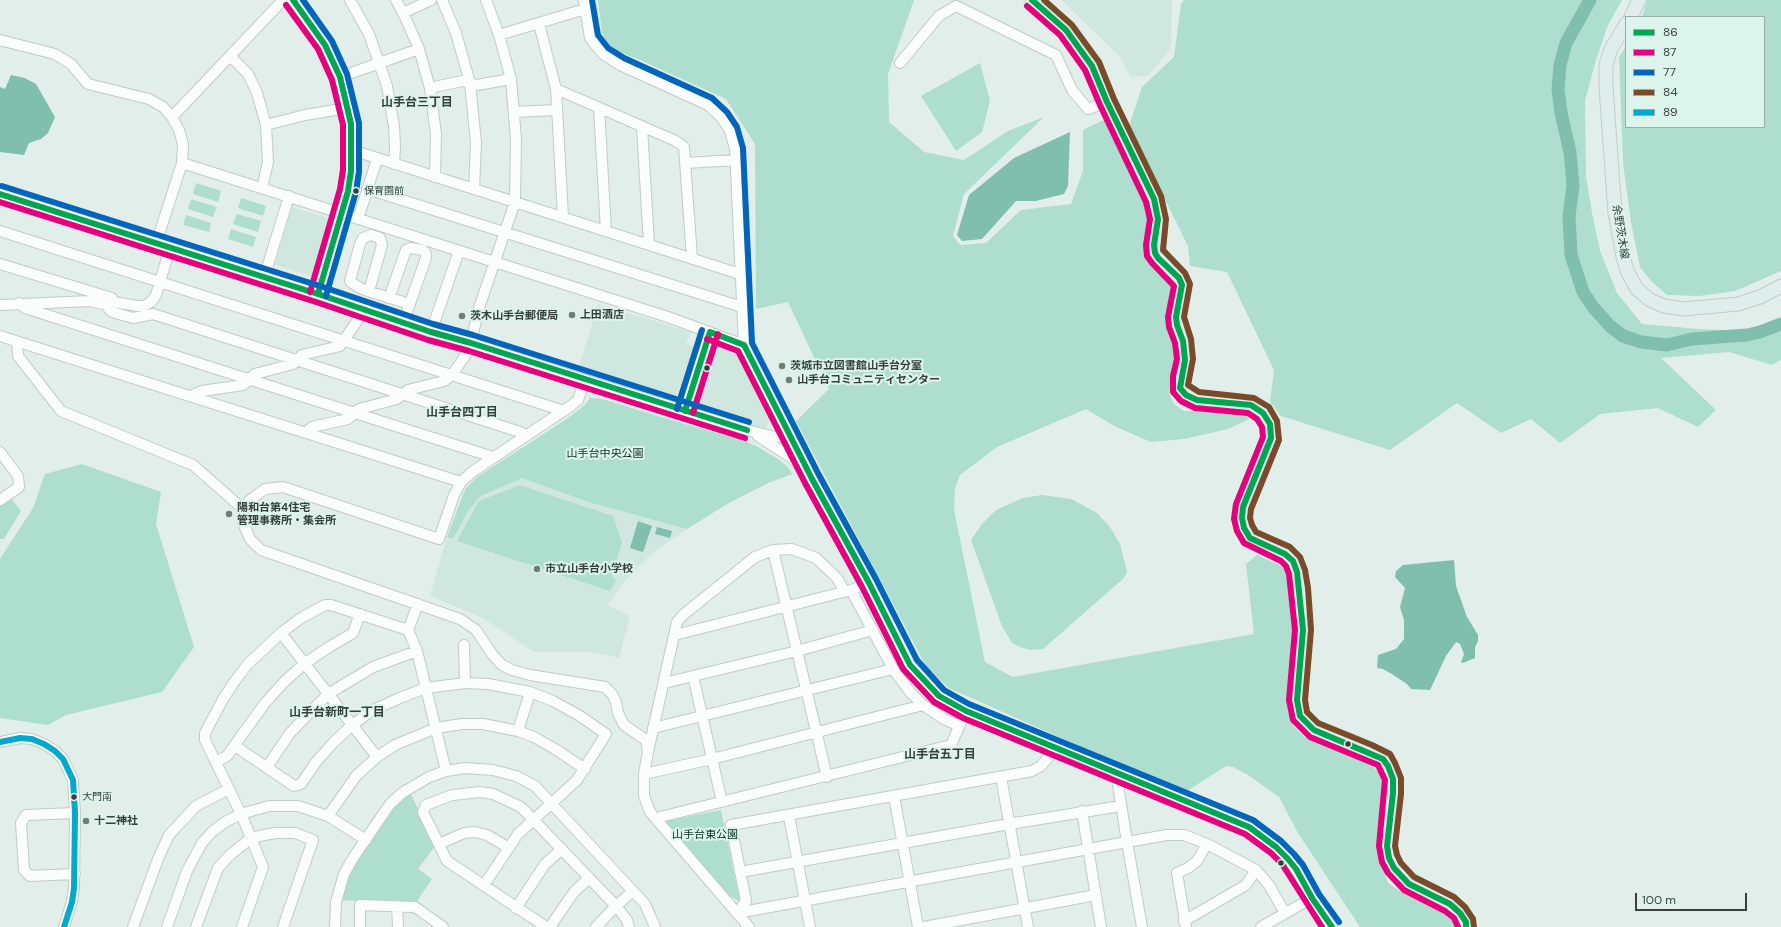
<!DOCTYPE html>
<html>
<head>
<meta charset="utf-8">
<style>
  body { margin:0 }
  #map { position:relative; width:1781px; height:927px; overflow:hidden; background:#e2eeea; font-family:"DM Sans",sans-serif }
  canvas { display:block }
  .legend { position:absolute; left:1625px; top:16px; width:140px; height:112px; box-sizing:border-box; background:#dcf4eb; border:1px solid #9aaca5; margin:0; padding:5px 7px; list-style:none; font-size:12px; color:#363f3c }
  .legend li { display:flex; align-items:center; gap:8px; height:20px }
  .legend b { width:20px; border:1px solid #9aaca5 }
  .scale { position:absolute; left:1635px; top:893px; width:112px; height:18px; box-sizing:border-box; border:2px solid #363f3c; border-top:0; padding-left:5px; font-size:12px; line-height:14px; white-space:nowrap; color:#363f3c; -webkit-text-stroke:3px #dcf4eb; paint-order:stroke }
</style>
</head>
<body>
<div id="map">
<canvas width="1781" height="927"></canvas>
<ul class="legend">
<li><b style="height:5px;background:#00a651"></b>86</li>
<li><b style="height:5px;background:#e5007d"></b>87</li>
<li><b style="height:5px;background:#0065bd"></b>77</li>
<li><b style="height:5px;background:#7a4b2a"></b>84</li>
<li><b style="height:5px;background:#00a9ce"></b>89</li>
</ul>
<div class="scale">100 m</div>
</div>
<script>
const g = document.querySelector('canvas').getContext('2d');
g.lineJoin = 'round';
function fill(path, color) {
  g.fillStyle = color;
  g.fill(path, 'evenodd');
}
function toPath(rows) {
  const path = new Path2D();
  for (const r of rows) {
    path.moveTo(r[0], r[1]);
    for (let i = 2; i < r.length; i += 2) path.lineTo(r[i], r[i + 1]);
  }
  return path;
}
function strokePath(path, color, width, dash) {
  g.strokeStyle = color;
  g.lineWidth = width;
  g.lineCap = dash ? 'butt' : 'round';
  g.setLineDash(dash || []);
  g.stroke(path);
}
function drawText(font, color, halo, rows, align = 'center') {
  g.font = font + ' "DM Sans","Noto Sans JP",sans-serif';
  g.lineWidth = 4;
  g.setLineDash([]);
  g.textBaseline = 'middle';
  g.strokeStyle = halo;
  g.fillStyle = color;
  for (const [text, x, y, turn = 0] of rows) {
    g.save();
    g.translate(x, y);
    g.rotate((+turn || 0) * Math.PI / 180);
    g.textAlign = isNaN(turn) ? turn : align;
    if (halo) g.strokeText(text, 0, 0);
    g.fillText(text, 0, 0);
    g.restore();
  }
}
fill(toPath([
  [1062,0,1172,0,1171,49,1147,76,1130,77,1121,58],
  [292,207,332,219,329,231,324,235,317,259,318,271,315,277,275,265],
  [598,304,691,332,686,343,694,346,678,394,672,398,666,398,578,370],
  [721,347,725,347,738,352,771,414,766,428,756,428,703,409,701,407,701,400,716,352],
  [522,478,588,502,687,529,651,554,622,584,608,605,630,616,619,658,593,652,534,652,483,618,430,596,447,537,453,539,467,513,479,497]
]), '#d0e7df');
fill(toPath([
  [598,0,914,0,888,74,889,122,924,152,964,160,1008,131,1044,117,964,194,953,236,960,245,986,243,1021,210,1071,204,1083,171,1083,130,1106,119,1143,198,1148,210,1146,249,1148,260,1164,273,1172,283,1173,298,1168,321,1176,345,1169,393,1174,404,1184,411,1245,413,1249,419,1228,429,1184,439,1151,442,1114,426,1086,409,997,447,960,475,955,488,954,510,985,662,1013,677,1254,634,1246,564,1257,555,1285,568,1295,630,1288,702,1288,711,1292,724,1298,731,1305,737,1366,761,1381,774,1383,781,1384,793,1380,861,1388,883,1403,893,1450,917,1456,927,1360,927,1298,833,1279,797,1248,775,1233,767,1226,766,1184,793,949,688,927,668,796,421,829,389,788,302,756,309,755,144,726,99,640,60,611,49,602,33],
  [1184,0,1622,0,1608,25,1596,60,1585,101,1586,176,1592,213,1600,251,1617,293,1642,324,1699,329,1781,332,1781,360,1772,365,1729,352,1661,358,1716,410,1698,427,1658,408,1600,414,1560,443,1531,419,1501,433,1457,403,1390,450,1281,416,1270,402,1274,370,1227,272,1190,266,1188,246,1129,126,1142,87,1174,57,1181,4],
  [1647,0,1781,0,1781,271,1735,291,1699,296,1667,295,1651,281,1640,267,1631,222,1623,163,1619,57,1626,46,1626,127,1764,127,1764,17,1642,17],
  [980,63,990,101,982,132,956,151,921,96],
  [196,183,221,191,218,202,193,194],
  [241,198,266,206,263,216,238,208],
  [191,199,217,207,213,217,188,209],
  [237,214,261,221,258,232,233,224],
  [186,215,211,223,209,232,183,225],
  [231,229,256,237,253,247,228,239],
  [590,398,602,399,698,428,740,439,758,447,778,459,788,467,792,474,768,483,727,504,687,529,588,502,522,478,479,497,467,513,453,539,447,537,462,497,466,488,477,477,565,420,585,405],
  [82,464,161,492,156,524,194,647,162,692,66,715,48,725,0,718,0,559,33,508,45,474],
  [520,485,613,516,622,543,611,576,616,580,610,591,457,541,479,501],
  [1042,495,1071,499,1097,513,1110,527,1120,544,1127,572,1124,578,1043,649,1031,650,1020,647,1012,643,1002,626,971,540,982,524,996,510,1023,498],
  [10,497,21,511,4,539,0,539,0,504],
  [410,792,435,846,418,869,432,879,415,904,340,900,347,875,388,811],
  [721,810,740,902,725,892,666,821]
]), '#addece');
fill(toPath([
  [11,75,25,78,36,84,55,117,48,133,41,139,29,143,24,155,0,152,0,87,5,89],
  [1070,132,1068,186,1064,194,1036,201,1016,201,982,239,962,241,957,235,969,195,1014,158],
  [638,521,652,526,643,552,630,548],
  [657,527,672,531,670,538,655,534],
  [1454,560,1456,586,1467,617,1478,635,1478,641,1475,647,1475,658,1463,663,1461,662,1464,654,1460,644,1456,642,1446,656,1430,690,1411,689,1407,684,1392,674,1383,669,1377,668,1378,655,1396,649,1404,639,1404,620,1400,607,1405,588,1395,577,1396,571,1403,565]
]), '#7fbfac');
strokePath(toPath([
  [1590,0,1566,43,1560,65,1558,89,1561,113,1570,152,1573,186,1569,216,1571,255,1583,292,1593,307,1610,326,1623,336,1641,342,1667,345,1692,339,1747,335,1760,332,1781,324]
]), '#7fbfac', 13);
const minor = toPath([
  [293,0,325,45,340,77,351,124,351,171,348,191,318,294],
  [350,0,369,34,387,86,394,126,395,146,394,164],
  [396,0,406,19,419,49,430,88,436,134,435,177],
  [442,0,456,33,470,83,476,143,474,189],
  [584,0,590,38,603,54,620,65,708,105,721,117,730,131,735,148,744,345,812,479,869,583,910,665,939,696,966,711,1057,747,1249,827,1276,847,1288,859,1296,869,1312,898,1332,927],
  [403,13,431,0],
  [539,24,556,89,676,141,684,147,692,258],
  [499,35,585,9],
  [0,40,55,54,71,64,88,84,149,99,163,107,172,117,179,130,183,144,182,163,156,244],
  [231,57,248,74,257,93,266,125,268,162,262,188],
  [900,63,939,16,956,6,1056,55,1072,90,1088,109,1107,102],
  [340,77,419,49],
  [430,88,462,81,477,85,511,79],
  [556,89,563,217],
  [599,108,606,231],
  [515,112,557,110],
  [172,117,283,0],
  [266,125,305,115,347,108],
  [642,127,649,244],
  [352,150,740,274],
  [182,163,668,317,744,345],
  [686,163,735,160],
  [367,189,742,307],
  [0,194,318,294,431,332,471,343,585,380,747,430,775,437,790,435],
  [358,219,377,159],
  [0,231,564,411],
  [0,264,112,298,113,303,108,305],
  [264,278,289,196],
  [369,291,382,245,380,238,371,235,363,238,360,244,350,281,352,283,362,289,377,294,410,304],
  [389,298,406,250,410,248,423,250,426,254,426,258,403,323],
  [113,302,138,306,144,306,151,302,156,295,170,248],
  [19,303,25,308,493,457],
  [0,305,90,301,108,305],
  [108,305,109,309,112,312,133,318,153,314,520,432,526,436],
  [431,332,459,251],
  [0,336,461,482],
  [17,342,18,356,61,411,193,465,243,509],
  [585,380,578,400,572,405,472,472,461,482,454,495,439,539,283,487,265,489,250,500,243,509,243,523,250,539,261,550,460,619,476,630,492,654,502,665,512,670,530,675,605,687,612,694,616,702,618,713,624,725,646,740,648,752],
  [190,396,202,391,243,385,255,374,293,364,302,355,340,346,364,311],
  [685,411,710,332],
  [305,433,312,427,348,419,359,409,397,399,408,390,444,381,452,375,469,350,479,308,515,202,516,139,511,79,499,35,486,0],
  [758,436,792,458,804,471],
  [0,452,18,476,19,487,0,500],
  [773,550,827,777],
  [851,590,893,669,910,692,923,705,944,719,959,726],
  [408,630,418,604],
  [281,633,377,757],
  [675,635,851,590,869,583],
  [464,645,465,683],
  [693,676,722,802],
  [664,683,797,651,873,630],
  [653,728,893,669],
  [518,731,530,692],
  [0,742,20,738,32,739,44,744,55,751,63,759,73,780,75,813,74,888,72,902,64,927],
  [235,746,294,786,301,784,316,762,333,743,352,725,373,710,402,697,426,688,465,683,488,684,530,692,553,701,580,716,606,734,577,780,518,834,484,885],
  [216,762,227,756,265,703,284,682,304,664,329,647,353,633,360,614],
  [267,767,290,733,328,694,373,667,417,651],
  [1116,772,1127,842,1142,927],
  [644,774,712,759,923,705],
  [1001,777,1028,927],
  [894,796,918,927],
  [1082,811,1101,927],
  [328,816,356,776,377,757,395,745,436,728,462,724,483,724,518,731,534,737,555,749,585,769],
  [789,816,810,927],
  [656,818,951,745,966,711],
  [439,844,464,833,475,832,487,835,509,848],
  [740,872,1009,824,1121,806],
  [75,874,30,876,24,870,21,823,26,815,75,813],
  [397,906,398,927],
  [516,908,545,864,562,849],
  [737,913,1127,842,1167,835,1184,835,1207,844,1256,870,1269,885,1285,913],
  [737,913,746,901,731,825,1032,771,1041,766,1057,747],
  [1184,921,1246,885,1256,870],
  [133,927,158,859,169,835,196,806,229,789],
  [167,927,187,871,202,843,212,832,225,822,241,814,269,806,298,806,328,816,366,840],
  [196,927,218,868,230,855,246,842,259,836,275,833,295,833,313,840,283,927],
  [242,927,263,867,241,814,205,740,205,733,223,699,235,681,247,665,281,633,301,618,325,605,331,605,408,630,417,651,446,771],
  [335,927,336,902,344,874,353,858,390,804,402,793,429,777,446,771,465,768,493,770,516,776,535,786,645,904,655,927],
  [360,927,360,905,415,907,443,927],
  [546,927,447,861,423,812,426,805,452,795,480,792,493,794,521,807,616,906,627,920,629,927],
  [550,927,574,892,589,878],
  [596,927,616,906,633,891],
  [749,927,650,812,644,796,644,774,648,752,677,622,683,615,755,557,773,550,792,549,816,558,837,578,845,592],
  [924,927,1096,895],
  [1186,927,1177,873,1188,868,1197,861,1207,844],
  [1261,927,1312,898]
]);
const major = toPath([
  [1032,0,1066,30,1092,66,1107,102,1154,199,1158,219,1154,245,1155,253,1158,258,1179,278,1182,285,1176,317,1177,325,1183,341,1185,360,1181,377,1180,388,1186,395,1197,400,1251,405,1263,413,1270,424,1271,438,1243,507,1242,518,1244,528,1250,538,1285,554,1293,561,1297,572,1300,589,1303,630,1297,700,1300,716,1308,725,1314,730,1369,752,1383,759,1388,766,1393,779,1393,793,1387,846,1389,858,1394,868,1409,884,1450,904,1460,913,1466,922,1466,927],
  [1631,17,1639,0],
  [1626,24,1611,49,1606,65,1606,87,1615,213,1623,257,1628,273,1637,289,1650,300,1664,306,1683,309,1738,304,1760,297,1781,286]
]);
strokePath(minor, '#c1cbc8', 12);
strokePath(major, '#c5cbc9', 15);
strokePath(minor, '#fbfcfc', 10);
strokePath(major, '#e0eeeb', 13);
strokePath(toPath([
  [293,0,325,45,340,77,351,124,351,171,348,191,318,294],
  [1032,0,1066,30,1092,66,1107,102,1154,199,1158,219,1154,245,1155,253,1158,258,1179,278,1182,285,1176,317,1177,325,1183,341,1185,360,1180,388,1186,395,1197,400,1251,405,1263,413,1270,424,1271,438,1243,507,1242,518,1244,528,1250,538,1285,554,1293,561,1297,572,1303,630,1297,700,1300,716,1314,730,1383,759,1388,766,1393,779,1393,793,1387,846,1389,858,1394,868,1409,884,1450,904,1460,913,1466,922,1466,927],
  [0,194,318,294,431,332,471,343,747,430],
  [710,332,744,345,812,479,869,583,910,665,939,696,966,711,1249,827,1276,847,1288,859,1296,869,1312,898,1332,927],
  [685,411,710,332]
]), '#00a651', 6);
strokePath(toPath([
  [286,5,318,49,332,80,343,125,343,170,340,189,310,292],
  [1027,6,1060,35,1085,70,1100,105,1146,202,1150,219,1146,245,1147,256,1152,263,1174,286,1168,317,1169,327,1175,343,1177,359,1173,376,1173,392,1181,401,1195,408,1248,413,1257,419,1262,427,1263,437,1236,504,1234,519,1237,531,1244,543,1281,561,1286,566,1289,574,1295,630,1289,700,1293,720,1310,737,1378,765,1385,780,1379,846,1382,862,1388,873,1404,890,1445,911,1454,918,1458,927],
  [0,202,316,302,428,340,469,351,745,438],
  [707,339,738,351,805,483,862,587,903,669,934,702,963,718,1245,834,1271,853,1282,864,1322,927],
  [693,413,718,334]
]), '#e5007d', 6);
strokePath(toPath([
  [303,0,332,41,347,74,359,123,359,172,356,192,326,296],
  [592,0,598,35,608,48,624,58,712,98,727,112,737,127,743,148,752,343,819,475,876,579,917,660,944,690,969,704,1253,820,1281,841,1294,854,1303,865,1319,894,1339,922],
  [2,186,320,286,433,324,473,335,749,422],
  [677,409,702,330]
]), '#0065bd', 6);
strokePath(toPath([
  [1044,0,1072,25,1099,62,1114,99,1161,196,1166,219,1163,250,1185,273,1190,284,1184,317,1191,339,1193,359,1188,385,1199,392,1254,398,1269,407,1277,421,1279,440,1251,509,1250,518,1252,525,1256,532,1290,547,1300,557,1305,570,1308,588,1311,630,1305,700,1307,712,1318,723,1372,745,1390,754,1395,763,1401,778,1401,794,1395,846,1397,855,1401,863,1414,877,1454,897,1465,907,1473,919,1474,927]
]), '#7a4b2a', 6);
strokePath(toPath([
  [0,742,20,738,32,739,44,744,55,751,63,759,73,780,75,813,74,888,72,902,64,927]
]), '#00a9ce', 6);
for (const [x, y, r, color] of [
  [356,191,3.5,"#363f3c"],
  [572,315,4,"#727c79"],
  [462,316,4,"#727c79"],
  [782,366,4,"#727c79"],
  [707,368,3.5,"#363f3c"],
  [789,380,4,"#727c79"],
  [229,514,4,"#727c79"],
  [537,569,4,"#727c79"],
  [1348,744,3.5,"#363f3c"],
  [74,797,3.5,"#363f3c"],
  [86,821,4,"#727c79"],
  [1281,863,3.5,"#363f3c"]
]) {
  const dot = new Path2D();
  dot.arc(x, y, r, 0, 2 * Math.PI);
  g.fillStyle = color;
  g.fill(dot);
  strokePath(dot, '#dcf4eb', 1.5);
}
drawText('10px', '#363f3c', '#dcf4eb', [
  ["保育園前",364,191],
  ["大門南",82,797]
], 'left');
drawText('11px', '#363f3c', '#dcf4eb', [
  ["余野茨木線",1620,232,81]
]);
drawText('bold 11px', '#363f3c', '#dcf4eb', [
  ["上田酒店",580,315],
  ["茨木山手台郵便局",470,316],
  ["茨城市立図書館山手台分室",790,366],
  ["山手台コミュニティセンター",797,380],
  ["陽和台第4住宅",237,508],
  ["管理事務所・集会所",237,521],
  ["市立山手台小学校",545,569],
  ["十二神社",94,821]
], 'left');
drawText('11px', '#073126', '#dcf4eb', [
  ["山手台中央公園",605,454],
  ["山手台東公園",705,835]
]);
drawText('bold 12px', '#363f3c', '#dcf4eb', [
  ["山手台三丁目",417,103],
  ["山手台四丁目",462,413],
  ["山手台新町一丁目",337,713],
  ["山手台五丁目",940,755]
]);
</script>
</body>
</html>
